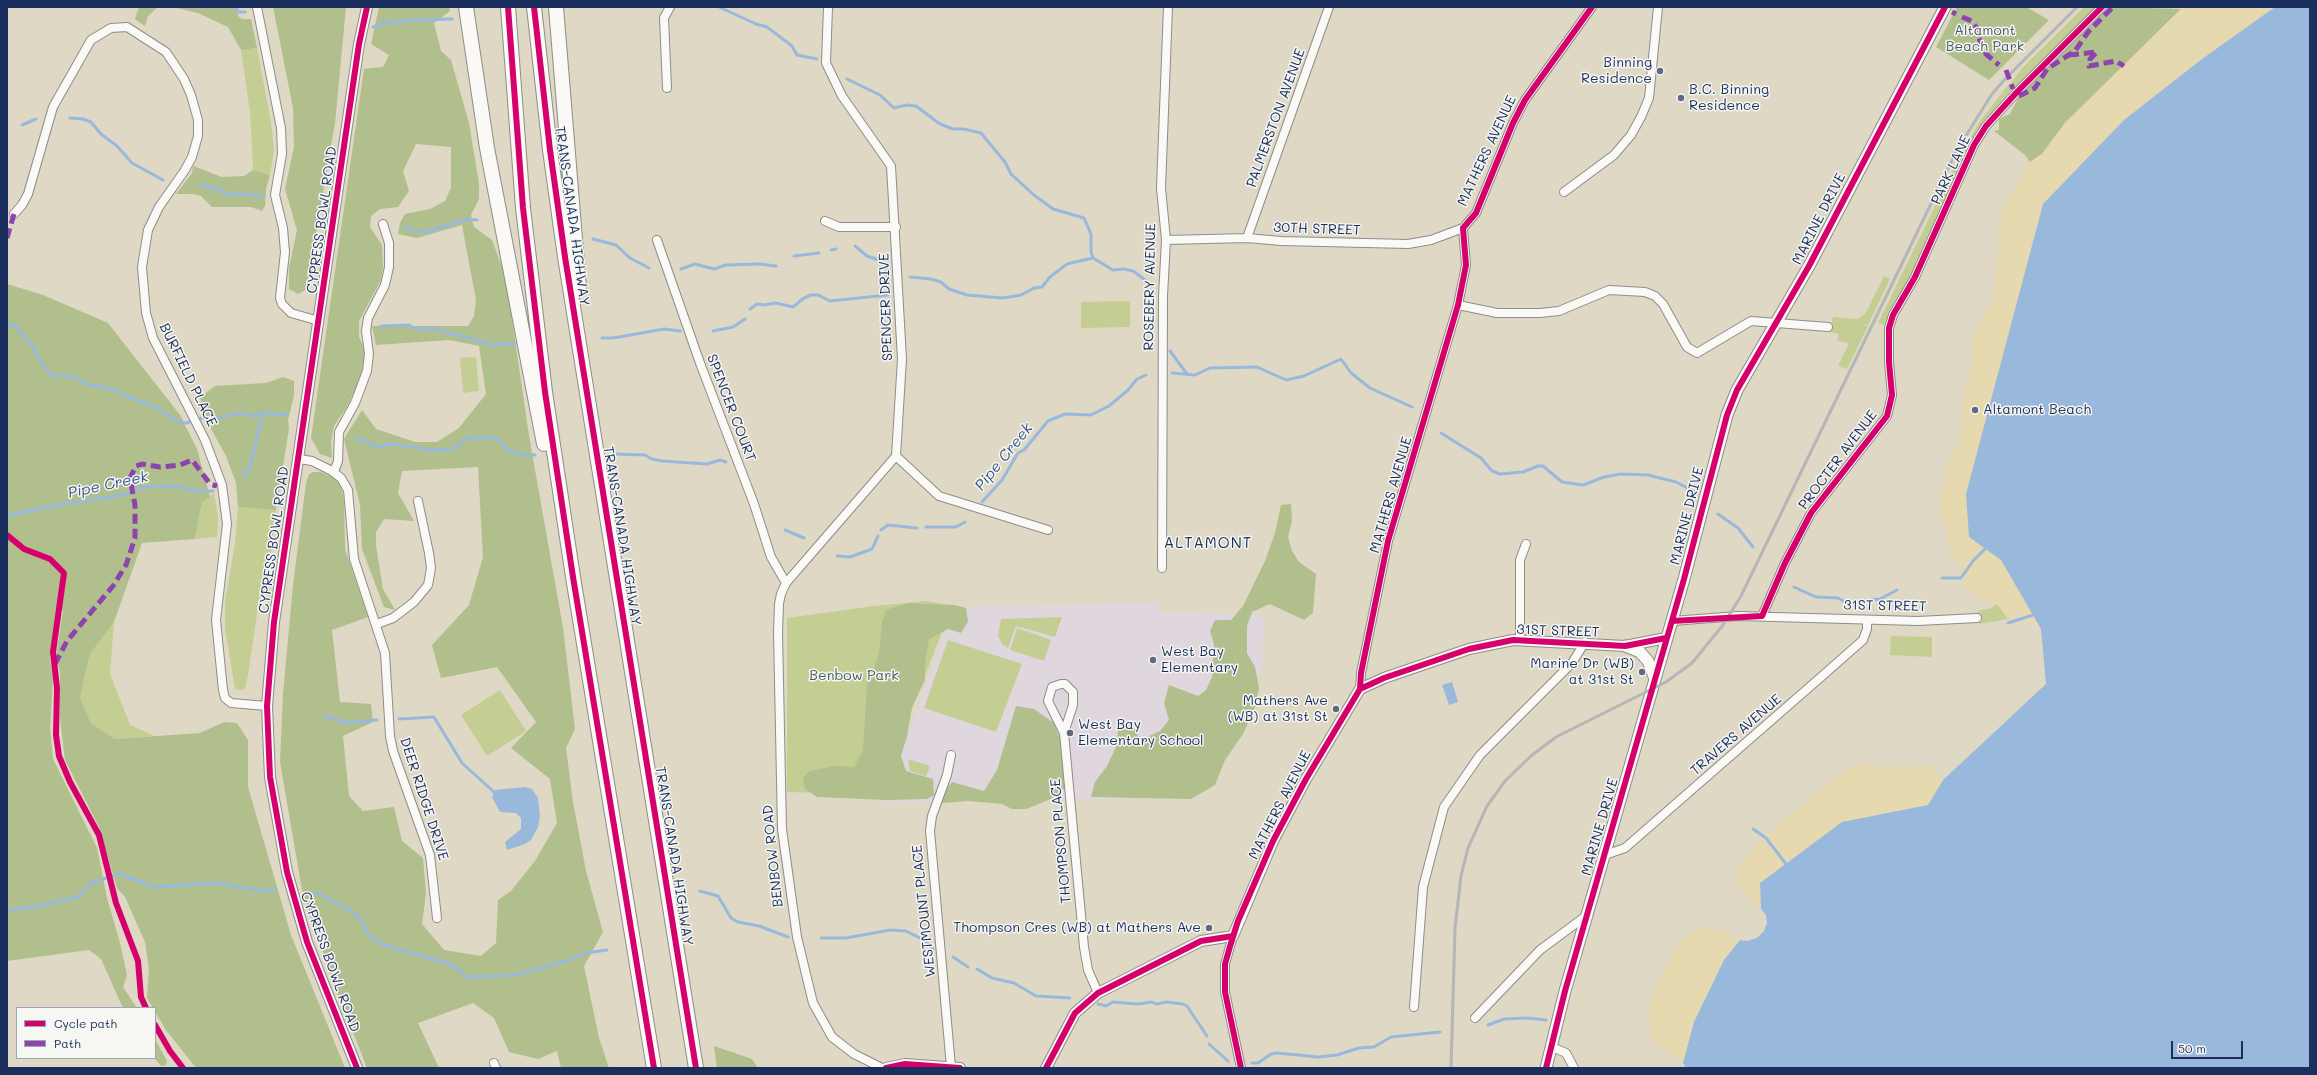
<!DOCTYPE html>
<html>
<head>
<meta charset="utf-8">
<style>
  body { margin:0 }
  #map { position:relative; width:2317px; height:1075px; overflow:hidden; background:#ded8c4; font-family:Mali,sans-serif }
  canvas { display:block }
  .frame { position:absolute; inset:0; border:8px solid #1b2f5e; pointer-events:none }
  .legend { position:absolute; left:16px; top:1007px; width:140px; height:52px; box-sizing:border-box; background:#f6f6f2; border:1px solid #9ea6b7; margin:0; padding:5px 7px; list-style:none; font-size:12px; color:#1b2f5e }
  .legend li { display:flex; align-items:center; gap:8px; height:20px }
  .legend b { width:20px; border:1px solid #9ea6b7 }
  .scale { position:absolute; left:2171px; top:1041px; width:72px; height:18px; box-sizing:border-box; border:2px solid #1b2f5e; border-top:0; padding-left:5px; font-size:12px; line-height:14px; white-space:nowrap; color:#1b2f5e; -webkit-text-stroke:3px #f6f6f2; paint-order:stroke }
</style>
</head>
<body>
<div id="map">
<canvas width="2317" height="1075"></canvas>
<div class="frame"></div>
<ul class="legend">
<li><b style="height:5px;background:#d6006c"></b>Cycle path</li>
<li><b style="height:5px;background:#8e44ad"></b>Path</li>
</ul>
<div class="scale">50 m</div>
</div>
<script>
const g = document.querySelector('canvas').getContext('2d');
g.lineJoin = 'round';
function fill(path, color) {
  g.fillStyle = color;
  g.fill(path, 'evenodd');
}
function toPath(rows) {
  const path = new Path2D();
  for (const r of rows) {
    path.moveTo(r[0], r[1]);
    for (let i = 2; i < r.length; i += 2) path.lineTo(r[i], r[i + 1]);
  }
  return path;
}
function strokePath(path, color, width, dash) {
  g.strokeStyle = color;
  g.lineWidth = width;
  g.lineCap = dash ? 'butt' : 'round';
  g.setLineDash(dash || []);
  g.stroke(path);
}
function drawText(font, color, halo, rows, align = 'center') {
  g.font = font + ' Mali,sans-serif';
  g.lineWidth = 3;
  g.setLineDash([]);
  g.textBaseline = 'middle';
  g.strokeStyle = halo;
  g.fillStyle = color;
  for (const [text, x, y, turn = 0] of rows) {
    g.save();
    g.translate(x, y);
    g.rotate((+turn || 0) * Math.PI / 180);
    g.textAlign = isNaN(turn) ? turn : align;
    if (halo) g.strokeText(text, 0, 0);
    g.fillText(text, 0, 0);
    g.restore();
  }
}
fill(toPath([
  [1157,603,1158,612,1264,615,1262,669,1199,797,884,802,954,607]
]), '#e0d6de');
fill(toPath([
  [2084,7,2096,7,2014,88,2011,83,2022,68],
  [257,48,271,122,274,150,270,175,253,170,250,112,241,50],
  [2009,84,2012,89,1984,123,1969,146,1916,265,1884,325,1878,323,1959,157,1980,121],
  [1884,276,1890,279,1868,325,1859,325,1868,326,1847,369,1838,366,1849,343,1837,341,1839,334,1829,332,1833,317,1858,319,1866,313],
  [1130,301,1130,327,1081,328,1081,302],
  [476,357,479,391,463,393,460,358],
  [214,493,218,516,217,537,195,539,202,502],
  [238,507,276,510,270,563,260,594,248,675,245,688,242,690,235,689,225,628,225,602,235,544],
  [927,601,952,606,879,794,787,792,787,618,874,606],
  [1995,603,2004,610,2008,619,1979,624,1977,611,1992,608],
  [1062,617,1055,637,1016,626,1008,648,1002,644,998,636,1001,619],
  [114,622,110,674,130,725,154,736,115,739,91,723,80,696,90,654],
  [1017,628,1051,640,1044,661,1010,650],
  [1891,636,1932,637,1932,657,1890,655],
  [948,640,1022,664,996,732,924,708],
  [500,690,526,731,487,756,461,715],
  [908,759,930,766,926,776,910,771]
]), '#c4ce93');
fill(toPath([
  [139,7,166,7,157,8,148,16,145,26,135,19],
  [173,7,239,7,238,16,242,19,251,19,257,48,241,50,228,27,198,13],
  [273,7,346,7,335,123,306,290,298,294,289,289,289,268,297,230,285,189,294,147,293,108],
  [379,7,449,7,450,11,434,23,441,51,451,60,469,123,479,184,479,199,471,215,474,227,492,240,506,278,529,436,563,628,575,729,566,748,573,802,586,871,603,932,584,966,599,1038,609,1068,561,1068,557,1051,538,1059,509,1052,494,1018,473,1003,418,1023,439,1068,367,1068,331,976,302,890,280,762,283,694,293,585,306,483,309,474,313,472,321,472,332,477,339,483,342,491,344,500,345,549,368,617,332,630,340,702,371,704,373,722,343,736,349,796,363,811,394,807,402,841,423,858,426,893,422,924,444,950,481,956,496,943,498,900,511,891,535,861,557,823,550,779,511,748,536,722,497,667,441,678,432,645,469,605,483,557,478,467,402,471,398,493,414,521,384,519,376,532,376,546,383,589,395,610,384,607,362,549,360,505,344,439,362,410,376,429,415,442,437,442,459,428,486,394,479,346,449,340,376,345,372,326,468,326,474,316,476,300,462,225,417,238,398,234,400,223,405,214,430,209,445,201,451,188,451,147,416,144,403,171,409,191,398,207,380,209,371,216,370,227,382,245,383,266,381,280,359,321,359,337,365,351,361,378,346,408,334,426,331,442,332,458,320,454,311,438,364,69,383,67,389,55,371,44],
  [1957,7,2026,7,2049,20,1989,80,1936,47],
  [2109,7,2181,9,2065,123,2042,154,2030,162,2025,155,1994,131,1999,130,1999,119,2010,114,2019,97],
  [193,166,222,177,244,176,253,170,270,175,266,189,265,206,262,211,251,207,212,207,201,196,193,194,176,194,192,173],
  [7,284,43,295,108,323,180,415,197,449,210,497,202,502,195,539,142,543,114,622,90,654,80,697,91,723,115,739,200,733,224,722,237,723,248,740,248,787,291,935,345,1068,196,1068,166,1030,147,998,149,969,145,942,125,897,117,888,99,827,65,760,60,718,60,672,56,657,63,610,56,608,50,659,53,678,50,729,53,759,97,848,107,898,120,943,127,975,123,987,137,1008,123,1008,101,959,89,950,7,961],
  [283,377,294,381,294,395,288,420,289,428,276,510,238,507,236,483,226,456,205,418,200,397,215,386,266,383],
  [1291,504,1292,521,1288,537,1292,551,1299,562,1316,574,1313,613,1304,620,1270,604,1252,612,1247,626,1247,653,1255,667,1259,688,1255,707,1243,734,1225,760,1215,785,1191,799,1091,797,1095,782,1107,766,1117,745,1118,730,1125,721,1131,721,1138,736,1145,738,1160,731,1169,720,1164,703,1169,685,1198,696,1206,690,1212,677,1214,644,1210,631,1215,620,1231,620,1243,606,1265,561,1275,533,1281,505],
  [908,603,954,605,966,608,968,622,961,633,948,629,929,639,925,665,925,680,912,707,907,736,901,756,906,771,933,779,934,795,927,799,887,800,817,797,805,789,803,778,809,771,835,766,854,767,863,750,867,686,879,654,882,623,886,610],
  [1016,706,1034,709,1054,723,1060,739,1065,788,1051,799,1026,809,1012,809,1002,804,968,801,942,803,943,793,952,782,984,791,997,770],
  [155,1039,167,1061,166,1065,161,1066,154,1058],
  [714,1046,752,1059,758,1068,717,1068]
]), '#b0bf8c');
fill(toPath([
  [2183,7,2275,7,2202,59,2124,120,2043,204,1969,537,2001,560,2041,629,2018,614,2008,619,1998,605,1989,604,1964,588,1961,567,1952,558,1949,548,1947,534,1949,527,1941,522,1939,515,1942,505,1939,495,1946,482,1945,468,1959,443,1961,434,1962,402,1972,367,1974,348,1971,342,1992,299,1998,267,1999,224,2002,214,2009,196,2030,162,2042,154,2065,123],
  [1854,764,1884,767,1933,766,1938,775,1943,780,1928,805,1842,822,1760,883,1761,909,1744,893,1735,876,1736,869,1771,832,1833,779],
  [1708,928,1722,931,1740,940,1724,960,1703,1002,1694,1022,1683,1063,1651,1041,1649,1007,1662,973,1681,942,1693,931]
]), '#e7d9af');
fill(toPath([
  [2275,7,2310,7,2310,1068,1686,1068,1683,1063,1694,1022,1724,960,1740,940,1747,941,1757,938,1764,931,1767,923,1766,915,1761,909,1760,883,1842,822,1928,805,1943,780,2046,684,2041,629,2001,560,1969,537,1966,494,2043,204,2124,120,2202,59],
  [1452,682,1458,702,1449,705,1442,685],
  [525,787,532,789,538,798,540,816,538,827,531,840,525,844,507,850,505,842,521,829,521,818,516,813,500,812,492,797,495,790]
]), '#99b9dc');
strokePath(toPath([
  [234,7,239,12,245,12],
  [719,7,756,24,767,27,792,46,797,55,817,59],
  [373,27,385,23,415,20,452,19],
  [847,79,880,95,894,108,907,105,916,106,940,124,953,129,964,129,981,133,1005,162,1011,174,1034,195,1053,209,1084,218,1091,234,1091,252,1093,258],
  [70,118,83,119,91,122,101,134,117,146,132,163,163,180],
  [22,125,36,119],
  [200,185,222,190,224,194,231,195,236,194,263,196],
  [404,228,426,232,468,219,477,220],
  [593,239,616,245,630,258,649,268],
  [831,250,836,249],
  [794,256,819,253],
  [681,269,695,264,714,269,726,265,759,264,776,266],
  [910,277,931,279,941,282,949,289,967,295,1003,298,1021,295,1034,288,1042,287,1050,277,1067,264,1093,258,1113,270,1124,269,1133,271,1152,285],
  [750,309,757,304,764,305,776,303,793,307,804,298,811,295,818,295,830,301,888,295,887,263,867,256,855,246],
  [7,323,17,327,26,340,33,346,37,357,51,375,71,376,87,384,115,390,126,396,153,406,179,422,186,423,202,418,209,419,242,413,255,416,262,412,287,415],
  [381,326,409,325,416,329,436,329,493,345,515,344],
  [713,331,733,327,745,319],
  [602,338,613,338,664,329,680,331],
  [1170,351,1187,374],
  [1172,373,1195,375,1210,368,1257,367,1286,380,1304,376,1341,359,1351,373,1370,388,1412,407],
  [1441,433,1481,458,1492,471,1500,474,1523,472,1538,466,1543,466,1562,482,1583,485,1604,477,1621,474,1648,475,1676,482,1697,493],
  [356,438,367,441,376,447,392,444,432,450,452,449,467,438,490,437,499,440,507,450,519,454,535,455],
  [613,454,645,455,652,459,662,461,707,464,720,460,726,462],
  [243,476,250,467,263,412],
  [982,502,1002,480,1018,453,1024,450,1048,421,1065,414,1091,415,1109,406,1128,390,1137,379,1146,375],
  [1718,514,1738,528,1753,547],
  [7,516,41,508,129,494,136,489,154,486,183,487,193,491,213,491],
  [926,527,956,527,965,522],
  [785,530,804,538],
  [881,530,888,525,917,528],
  [837,556,850,557,872,549,878,536],
  [1942,578,1961,578,1973,561,1985,549],
  [1794,587,1816,597,1838,598,1847,603,1880,599,1897,590],
  [2008,623,2033,615],
  [324,716,349,723,377,720],
  [399,719,434,717,462,763,494,792],
  [1753,829,1766,838,1786,864],
  [700,891,718,896,731,918,738,922,759,926,788,937],
  [308,893,320,894,347,909,359,917,369,935,381,944,443,962,454,966,467,977,516,975,570,960,586,953,607,950],
  [7,911,39,906,78,897,91,883,119,874,155,887,214,883,263,891,275,890],
  [821,938,846,938,890,930,906,931,924,940,933,949],
  [953,957,968,967],
  [977,969,992,978,1014,983,1036,996,1070,998],
  [1098,1004,1106,1006,1113,1002,1138,1004,1152,1002,1156,1004,1167,1002,1183,1004,1187,1006,1207,1036],
  [1488,1025,1504,1019,1527,1018,1546,1020],
  [1209,1044,1228,1061],
  [1252,1063,1258,1063,1271,1054,1277,1053,1318,1057,1337,1055,1359,1048,1374,1047,1391,1037,1440,1032]
]), '#99b9dc', 3);
const minor = toPath([
  [257,7,281,128,282,154,275,195,283,228,285,252,280,298,282,304,291,313,319,321],
  [828,7,826,63,842,96,891,166,902,359,896,456,786,583,781,594,779,604,778,632,782,829,797,937,813,1003,832,1037,854,1054,882,1068],
  [667,88,664,18,670,7],
  [1564,192,1614,155,1631,135,1641,117,1649,98,1658,7],
  [14,214,22,205,28,194,53,107,91,40,111,28,127,27,166,52,184,79,191,95,198,120,198,136,192,157,185,170,159,207,148,230,142,267,146,313,153,338,205,440,222,485,227,524,216,620,223,690,225,698,231,703,267,706],
  [825,221,839,227,896,227],
  [1247,238,1329,7],
  [657,240,700,363,754,504,771,557,786,583],
  [1166,240,1247,238,1281,241,1408,244,1431,240,1463,228],
  [1458,305,1497,313,1540,313,1559,311,1609,290,1645,292,1655,296,1663,304,1687,347,1697,353,1751,321,1828,327],
  [896,456,939,496,1048,530],
  [299,459,312,461,332,471,341,478,348,490,354,559,385,653,390,736,393,751,430,855,437,918],
  [334,472,338,461,339,432,355,403,367,371,369,354,366,331,368,318,385,285,389,267,389,243,383,224],
  [1162,568,1163,296,1166,240,1161,188,1168,7],
  [1762,616,1785,563,1811,513,1887,416,1892,395,1889,362,1889,328,1893,315,1915,277,1974,145,1986,126,2017,92,2102,7],
  [1672,621,1738,616,1918,621,1977,618],
  [377,624,393,618,414,602,428,585,431,568,429,553,418,501],
  [1520,639,1520,560,1526,544],
  [1360,689,1361,673,1388,541,1458,305,1466,265,1463,228,1476,213,1513,123,1525,100,1592,7],
  [1064,733,1048,701,1052,687,1061,684,1065,684,1073,692,1073,705,1064,733,1084,947,1088,970,1098,993],
  [951,755,947,775,932,816,930,831,951,1067],
  [1605,855,1625,848,1821,677,1863,640,1867,629,1867,620],
  [1233,936,1225,964,1225,992,1241,1068],
  [1414,1007,1423,887,1444,807,1480,755,1572,663,1585,642],
  [1475,1018,1540,950,1586,916],
  [1552,1047,1566,1053,1574,1068],
  [494,1063,496,1068]
]);
const tertiary = toPath([
  [357,1068,307,942,287,872,270,777,267,706,274,622,359,44,367,7],
  [886,1068,905,1064,960,1068],
  [1046,1068,1075,1013,1098,993,1201,941,1233,936,1273,841,1306,779,1360,689,1384,678,1469,649,1513,640,1625,646,1666,638]
]);
const secondary = toPath([
  [1625,646,1640,652,1648,661,1655,679],
  [1546,1068,1565,991,1684,579,1727,415,1737,390,1809,266,1945,7]
]);
const motorway = toPath([
  [466,7,487,148,544,444],
  [508,7,523,208,545,392,573,577,654,1068],
  [534,7,550,150,565,257,696,1068],
  [556,7,579,288]
]);
strokePath(minor, '#8d8d8b', 10);
strokePath(tertiary, '#8d8d8b', 12);
strokePath(secondary, '#8d8d8b', 13);
strokePath(motorway, '#8d8d8b', 16);
strokePath(minor, '#faf9f6', 8);
strokePath(tertiary, '#faf9f6', 10);
strokePath(secondary, '#faf9f6', 11);
strokePath(motorway, '#faf9f6', 14);
strokePath(toPath([
  [1451,1068,1455,928,1461,876,1468,848,1487,806,1505,781,1531,756,1556,737,1666,682,1692,663,1723,625,1741,596,1957,150,1992,94,2006,78,2077,7]
]), '#b4b6b8', 3);
strokePath(toPath([
  [1952,12,1956,14],
  [1962,17,1972,21,1978,30,1979,38,1986,54,1999,65],
  [2069,55,2097,52,2090,59,2089,66,2116,61,2124,66],
  [2006,70,2013,89],
  [2019,96,2035,88,2047,69,2075,51,2088,32,2113,7],
  [7,238,14,214],
  [55,664,67,641,113,586,126,565,135,538,135,505,130,478,136,466,142,464,160,467,180,465,192,460,210,484,217,486]
]), '#8e44ad', 5, [10, 5]);
strokePath(toPath([
  [508,7,523,208,545,392,573,577,654,1068],
  [534,7,550,150,565,257,696,1068],
  [7,535,24,549,50,559,64,573,53,652,57,688,56,735,59,756,70,782,99,835,116,903,138,961,141,997,146,1008],
  [1672,621,1762,616,1785,563,1811,513,1887,416,1892,395,1889,362,1889,328,1893,315,1915,277,1974,145,1986,126,2017,92,2102,7],
  [1360,689,1384,678,1469,649,1513,640,1625,646,1666,638],
  [155,1025,170,1051,183,1068],
  [357,1068,307,942,287,872,270,777,267,706,274,622,359,44,367,7],
  [886,1068,905,1064,960,1068],
  [1046,1068,1075,1013,1098,993,1201,941,1233,936],
  [1241,1068,1225,992,1225,964,1231,943,1238,921,1273,841,1306,779,1360,689,1361,673,1388,541,1458,305,1466,265,1463,228,1476,213,1513,123,1525,100,1592,7],
  [1546,1068,1565,991,1684,579,1727,415,1737,390,1809,266,1945,7]
]), '#d6006c', 6);
for (const [x, y, r, color] of [
  [1660,71,4,"#5f6a82"],
  [1681,98,4,"#5f6a82"],
  [1975,410,4,"#5f6a82"],
  [1153,660,4,"#5f6a82"],
  [1642,672,4,"#5f6a82"],
  [1336,709,4,"#5f6a82"],
  [1070,733,4,"#5f6a82"],
  [1209,928,4,"#5f6a82"]
]) {
  const dot = new Path2D();
  dot.arc(x, y, r, 0, 2 * Math.PI);
  g.fillStyle = color;
  g.fill(dot);
  strokePath(dot, '#f6f6f2', 1.5);
}
drawText('14px', '#475c62', '#f6f6f2', [
  ["Altamont",1985,31],
  ["Beach Park",1985,47],
  ["Benbow Park",854,676]
]);
drawText('14px', '#1b2f5e', '#f6f6f2', [
  ["Binning",1652,63],
  ["Residence",1652,79],
  ["B.C. Binning",1689,90,"left"],
  ["Residence",1689,106,"left"],
  ["Altamont Beach",1983,410,"left"],
  ["West Bay",1161,652,"left"],
  ["Elementary",1161,668,"left"],
  ["Marine Dr (WB)",1634,664],
  ["at 31st St",1634,680],
  ["Mathers Ave",1328,701],
  ["(WB) at 31st St",1328,717],
  ["West Bay",1078,725,"left"],
  ["Elementary School",1078,741,"left"],
  ["Thompson Cres (WB) at Mathers Ave",1201,928]
], 'right');
drawText('14px', '#1b2f5e', '#f6f6f2', [
  ["PALMERSTON AVENUE",1276,118,-70],
  ["MATHERS AVENUE",1487,151,-65],
  ["PARK LANE",1951,170,-65],
  ["TRANS-CANADA HIGHWAY",572,216,82],
  ["MARINE DRIVE",1819,219,-63],
  ["CYPRESS BOWL ROAD",322,220,-82],
  ["30TH STREET",1317,229,2],
  ["ROSEBERY AVENUE",1150,287,-89],
  ["SPENCER DRIVE",886,307,-92],
  ["BURFIELD PLACE",188,375,64],
  ["SPENCER COURT",731,408,69],
  ["PROCTER AVENUE",1838,460,-53],
  ["MATHERS AVENUE",1391,495,-74],
  ["MARINE DRIVE",1687,516,-76],
  ["TRANS-CANADA HIGHWAY",622,536,81],
  ["CYPRESS BOWL ROAD",274,540,-82],
  ["31ST STREET",1885,606,1],
  ["31ST STREET",1558,631,2],
  ["TRAVERS AVENUE",1736,735,-41],
  ["DEER RIDGE DRIVE",424,799,72],
  ["MATHERS AVENUE",1280,805,-63],
  ["MARINE DRIVE",1600,827,-74],
  ["THOMPSON PLACE",1061,841,-95],
  ["TRANS-CANADA HIGHWAY",674,856,81],
  ["BENBOW ROAD",773,856,-96],
  ["WESTMOUNT PLACE",924,911,-96],
  ["CYPRESS BOWL ROAD",330,962,70]
]);
drawText('italic 15px', '#385487', '#f6f6f2', [
  ["Pipe Creek",1004,457,-51],
  ["Pipe Creek",108,485,-12]
]);
g.letterSpacing = '1px';
drawText('15px', '#1b2f5e', '#f6f6f2', [
  ["ALTAMONT",1208,543]
]);
g.letterSpacing = '0px';
</script>
</body>
</html>
